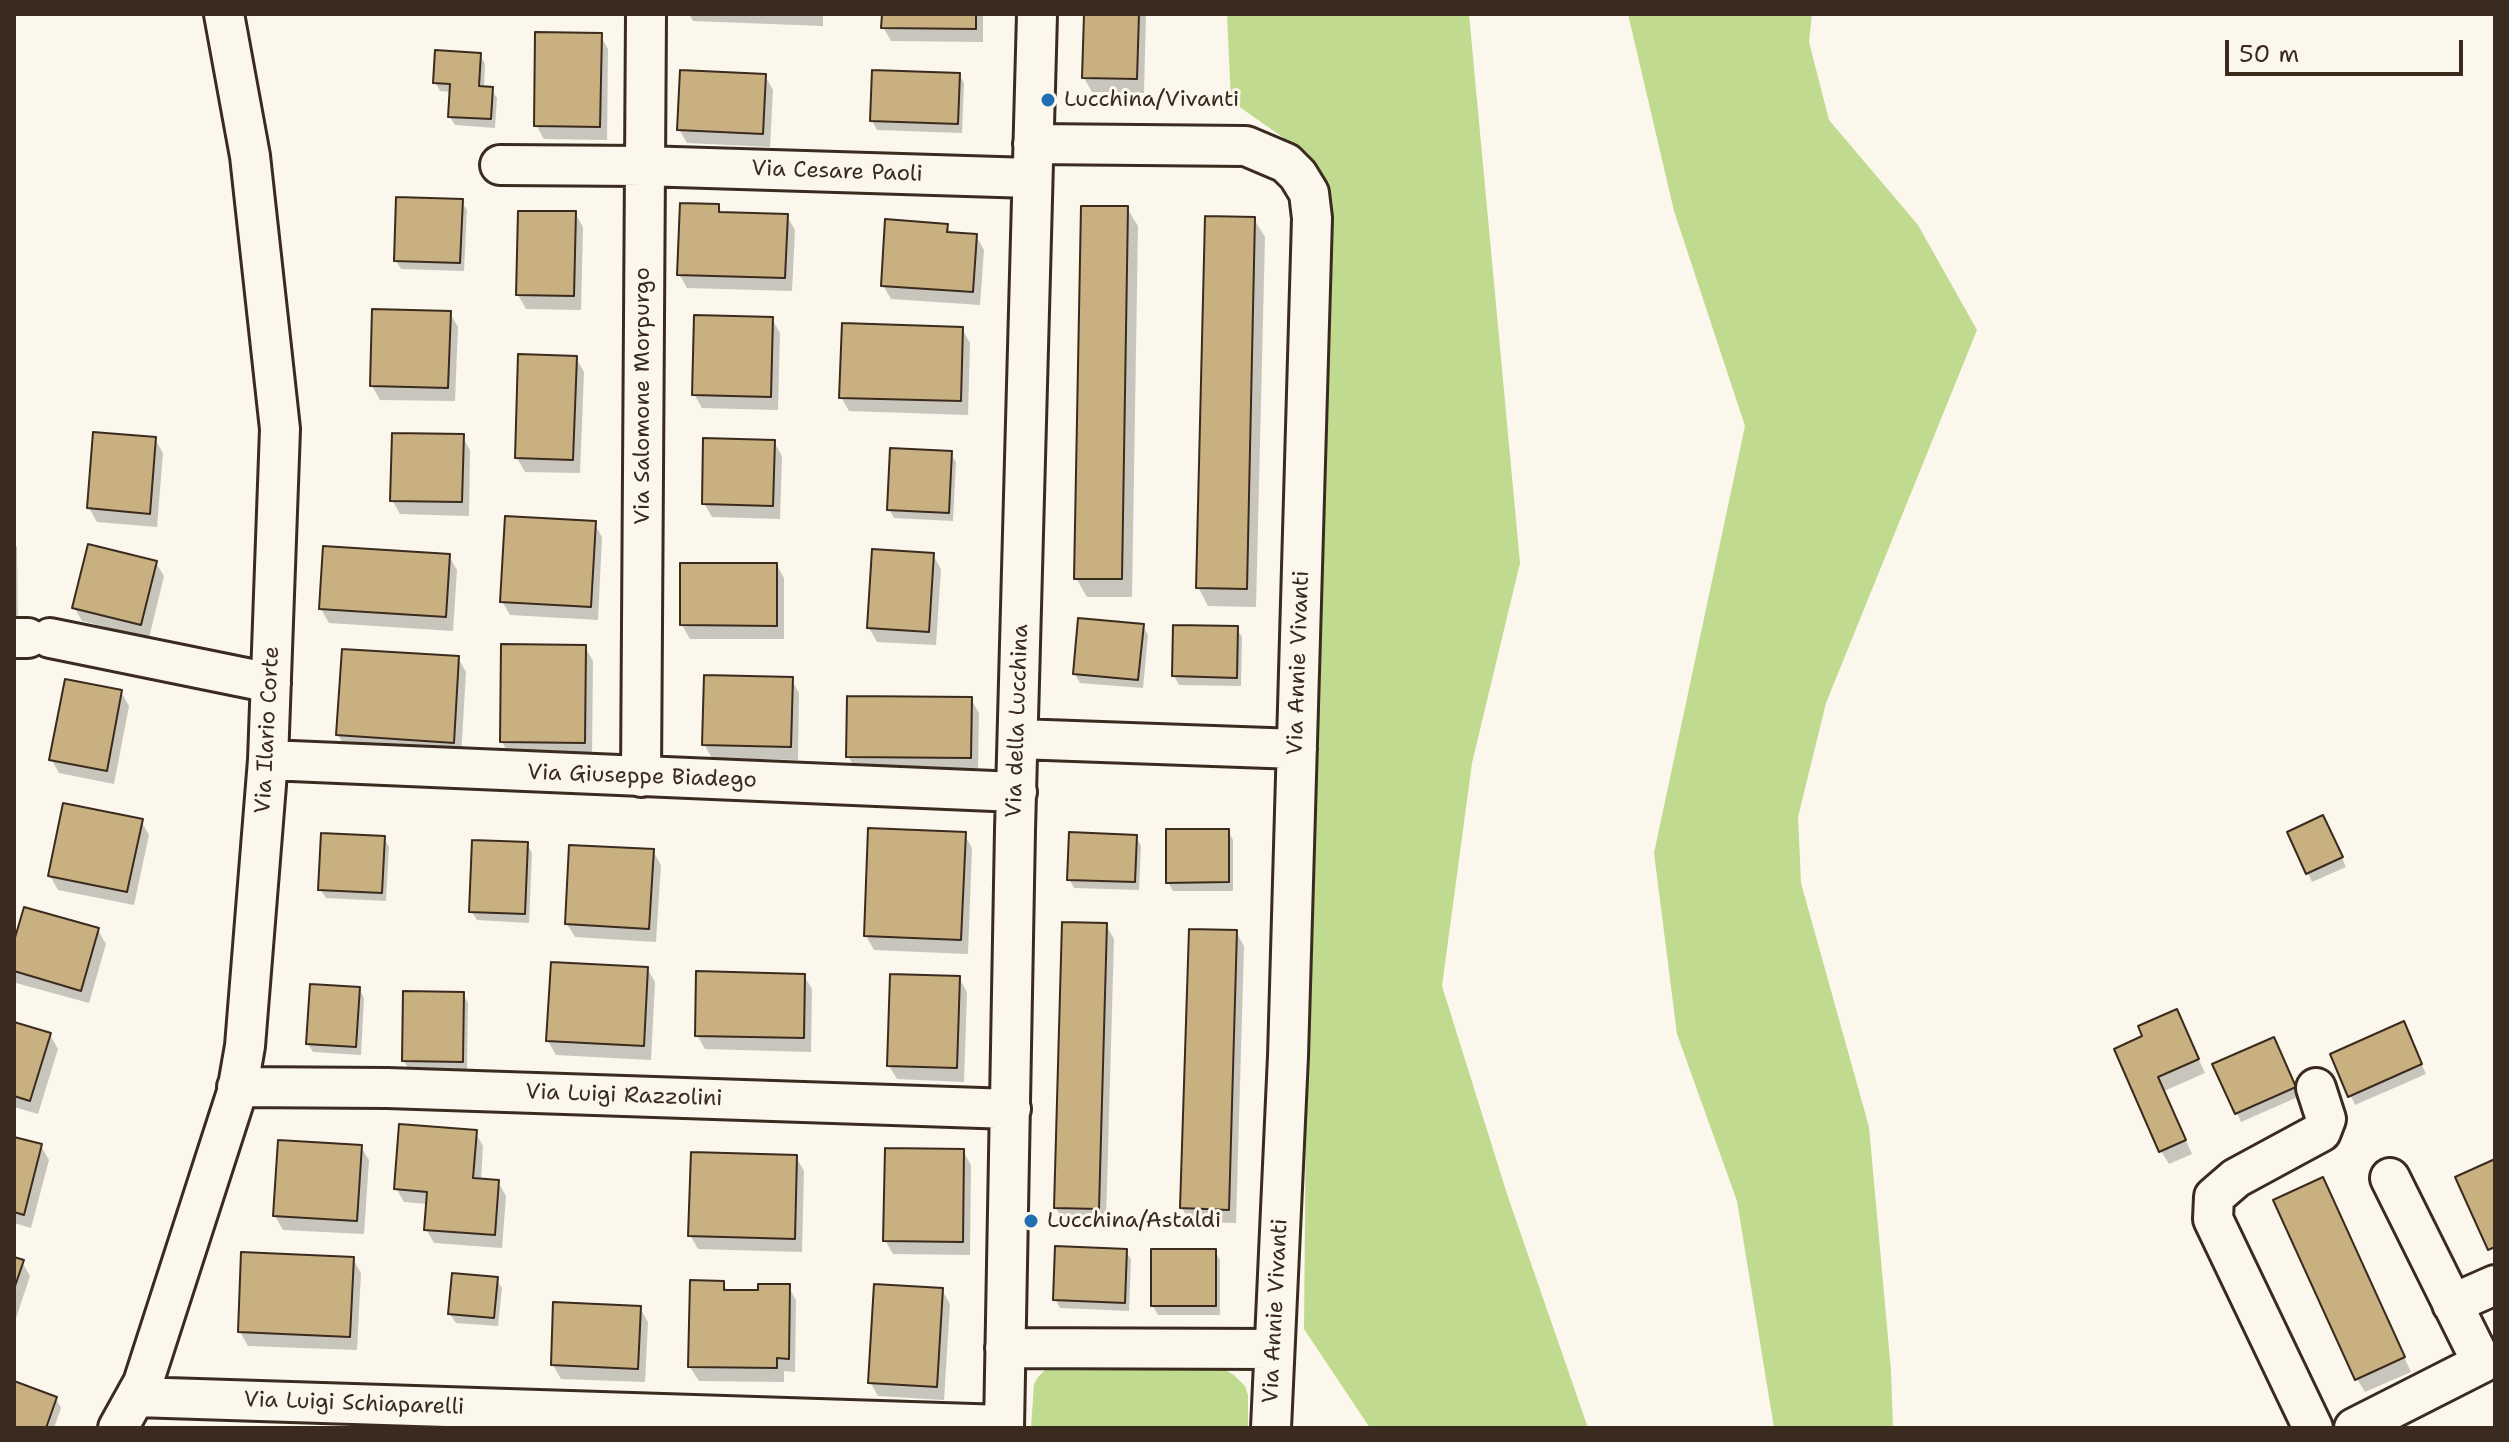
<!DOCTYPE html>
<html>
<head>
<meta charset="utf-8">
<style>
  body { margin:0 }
  #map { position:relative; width:2509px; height:1442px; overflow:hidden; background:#fbf7ec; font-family:"Shantell Sans",sans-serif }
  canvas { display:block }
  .frame { position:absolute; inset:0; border:16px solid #3b2a1e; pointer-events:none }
  .scale { position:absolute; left:2225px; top:40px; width:238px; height:36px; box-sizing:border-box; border:4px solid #3b2a1e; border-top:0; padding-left:10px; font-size:24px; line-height:28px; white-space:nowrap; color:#3b2a1e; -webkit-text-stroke:6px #fbf7ec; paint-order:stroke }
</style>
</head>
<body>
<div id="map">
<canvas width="2509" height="1442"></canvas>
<div class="frame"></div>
<div class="scale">50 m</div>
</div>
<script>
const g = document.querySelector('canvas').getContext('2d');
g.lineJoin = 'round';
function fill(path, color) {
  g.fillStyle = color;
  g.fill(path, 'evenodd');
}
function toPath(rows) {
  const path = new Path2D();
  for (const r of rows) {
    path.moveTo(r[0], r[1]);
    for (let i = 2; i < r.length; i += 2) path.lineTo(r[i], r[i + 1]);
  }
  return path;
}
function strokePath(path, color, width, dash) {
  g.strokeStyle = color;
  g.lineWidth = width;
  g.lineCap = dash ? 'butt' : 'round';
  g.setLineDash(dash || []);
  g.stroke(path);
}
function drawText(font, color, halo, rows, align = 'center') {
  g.font = font + ' "Shantell Sans",sans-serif';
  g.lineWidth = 6;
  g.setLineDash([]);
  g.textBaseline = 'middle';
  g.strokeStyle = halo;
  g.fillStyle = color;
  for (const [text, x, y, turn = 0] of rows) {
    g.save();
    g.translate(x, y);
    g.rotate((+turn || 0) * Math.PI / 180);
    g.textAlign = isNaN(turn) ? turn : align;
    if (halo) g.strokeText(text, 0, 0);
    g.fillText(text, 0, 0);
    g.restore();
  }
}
fill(toPath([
  [1227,14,1469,14,1520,563,1472,763,1442,986,1508,1197,1588,1428,1370,1428,1304,1329,1310,656,1326,207,1317,166,1281,136,1231,101],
  [1628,14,1812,14,1809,42,1829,120,1918,225,1977,330,1826,703,1798,817,1801,883,1869,1127,1891,1371,1893,1428,1774,1428,1737,1201,1677,1034,1654,853,1745,426,1674,211],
  [1216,1365,1234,1375,1245,1386,1248,1395,1248,1428,1031,1428,1034,1384,1038,1377,1049,1366]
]), '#c0da90');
fill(toPath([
  [689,14,823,14,823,26,693,21],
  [884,14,983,14,983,42,891,41,883,27],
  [1086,14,1146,14,1144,93,1092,92,1084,78],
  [600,35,608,49,607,140,544,139,536,125],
  [480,55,485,64,484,88,491,89,497,98,495,128,455,125,450,117,452,92,440,91,435,82],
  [959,74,964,83,962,133,877,130,872,121],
  [765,76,773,90,770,147,687,143,679,129],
  [461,201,467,210,464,271,401,269,396,261],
  [718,206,723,214,787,216,795,230,792,291,687,288,679,274],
  [1127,208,1138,226,1132,597,1087,597,1076,578],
  [575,213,583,227,581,310,526,309,518,295],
  [1254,219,1265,237,1256,607,1208,606,1198,587],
  [947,226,952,234,976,236,984,250,980,305,891,299,883,285],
  [450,313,458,327,455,401,380,400,372,386],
  [772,319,780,333,778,410,702,408,694,394],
  [962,329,970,343,968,415,849,411,841,397],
  [576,358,584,372,580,473,525,472,517,458],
  [462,436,470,450,469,516,400,514,392,500],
  [155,439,163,453,157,527,97,522,89,508],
  [774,442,782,456,780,519,712,517,704,503],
  [950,453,956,462,953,521,894,518,889,509],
  [594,523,602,537,598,620,510,615,502,601],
  [14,543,17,547,18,628,14,629],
  [933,555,941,569,936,645,877,642,869,628],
  [449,556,457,570,453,631,329,623,321,609],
  [156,563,164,576,149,638,82,621,74,607],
  [776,564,784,578,784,639,690,639,682,625],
  [1143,626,1148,635,1143,688,1080,683,1075,674],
  [1236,628,1242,637,1241,686,1179,685,1174,676],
  [585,647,593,661,592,756,510,756,502,742],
  [458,658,466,672,461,756,346,749,338,735],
  [791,679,799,693,798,760,712,758,704,744],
  [121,692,129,706,114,784,59,773,51,759],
  [971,699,979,713,978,771,856,770,848,756],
  [141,821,149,835,134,905,58,890,50,876],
  [2328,826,2346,867,2312,882,2289,833],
  [1228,831,1233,840,1233,891,1173,891,1168,882],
  [964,834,972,848,968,954,874,950,866,936],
  [1136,837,1141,846,1139,890,1074,888,1069,879],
  [384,838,389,847,386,901,326,898,320,889],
  [527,844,532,853,529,923,477,920,471,911],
  [653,851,661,865,656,942,575,937,567,924],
  [1106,925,1114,939,1106,1222,1064,1222,1056,1208],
  [98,930,106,944,89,1003,16,983,14,948],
  [1236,932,1244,946,1236,1223,1190,1222,1182,1208],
  [647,968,655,982,651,1060,556,1055,548,1041],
  [804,976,812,989,811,1052,705,1049,697,1035],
  [959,978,967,992,964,1082,897,1079,889,1066],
  [359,989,364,998,361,1055,313,1052,308,1044],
  [463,994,468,1003,467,1071,409,1070,404,1061],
  [2176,1011,2205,1073,2164,1091,2192,1154,2169,1164,2161,1151,2145,1038],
  [14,1024,50,1035,58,1049,38,1114,14,1107],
  [2408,1033,2426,1074,2355,1105,2332,1055],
  [2278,1048,2300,1096,2241,1122,2215,1065],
  [475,1132,483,1146,481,1181,498,1182,506,1196,502,1248,434,1243,426,1229,428,1204,404,1202,396,1188],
  [14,1139,41,1146,49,1160,31,1228,14,1223],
  [361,1147,369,1160,364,1234,283,1230,275,1216],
  [963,1151,971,1165,970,1255,893,1254,885,1240],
  [796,1157,804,1171,802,1252,698,1249,690,1235],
  [2330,1193,2411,1372,2365,1392,2357,1379],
  [1126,1251,1131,1260,1129,1311,1060,1308,1055,1299],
  [1215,1251,1220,1260,1220,1315,1158,1315,1153,1306],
  [14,1259,22,1262,30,1276,14,1324],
  [353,1259,361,1273,357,1350,248,1346,240,1332],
  [496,1279,502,1288,498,1326,456,1323,450,1314],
  [723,1283,728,1292,760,1292,788,1286,796,1300,795,1372,784,1371,784,1382,699,1381,690,1367],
  [942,1290,950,1304,944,1400,878,1396,870,1382],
  [640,1308,648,1322,645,1382,561,1379,553,1365],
  [14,1384,56,1399,61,1408,54,1428,14,1428]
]), '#0003');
const building = toPath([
  [882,14,976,14,976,29,881,28,882,14],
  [1084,14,1139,14,1137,79,1082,78,1084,14],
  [535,32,602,33,600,127,534,126,535,32],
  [435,50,481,53,479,86,493,87,491,119,448,117,450,84,433,83,435,50],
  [680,70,766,74,763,134,677,130,680,70],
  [872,70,960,73,958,124,870,121,872,70],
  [396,197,463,199,460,263,394,261,396,197],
  [680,203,719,204,719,212,788,214,785,278,677,275,680,203],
  [1081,206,1128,206,1122,579,1074,579,1081,206],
  [518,211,576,211,574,296,516,295,518,211],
  [1205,216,1255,217,1247,589,1196,588,1205,216],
  [885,219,948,224,947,232,977,234,973,292,881,286,885,219],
  [372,309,451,311,448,388,370,386,372,309],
  [694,315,773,317,771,397,692,395,694,315],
  [842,323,963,327,961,401,839,398,842,323],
  [518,354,577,356,573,460,515,458,518,354],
  [93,432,156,437,150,514,87,508,93,432],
  [392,433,464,434,462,502,390,501,392,433],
  [703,438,775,440,773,506,702,504,703,438],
  [890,448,952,451,949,513,887,510,890,448],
  [505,516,596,521,591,607,500,602,505,516],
  [88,544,157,561,141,625,72,608,88,544],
  [323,546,450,554,446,617,319,609,323,546],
  [872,549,934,553,929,632,867,628,872,549],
  [680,563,777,563,777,626,680,625,680,563],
  [1078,618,1144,624,1138,680,1073,674,1078,618],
  [1173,625,1238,626,1237,678,1172,676,1173,625],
  [501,644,586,645,585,743,500,742,501,644],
  [342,649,459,656,454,743,336,735,342,649],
  [704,675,793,677,791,747,702,745,704,675],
  [65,679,122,690,107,771,49,760,65,679],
  [847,696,972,697,971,758,846,757,847,696],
  [63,803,143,819,127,892,48,876,63,803],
  [2323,815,2343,857,2306,874,2287,832,2323,815],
  [868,828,966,832,961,940,864,936,868,828],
  [1166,829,1229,829,1229,882,1166,883,1166,829],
  [1069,832,1137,835,1135,882,1067,880,1069,832],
  [321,833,385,836,382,893,318,890,321,833],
  [472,840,528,842,525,914,469,912,472,840],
  [569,845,654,849,649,929,565,924,569,845],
  [24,907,99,928,81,991,14,971,14,941,24,907],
  [1062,922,1107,923,1099,1209,1054,1208,1062,922],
  [1189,929,1237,930,1229,1210,1180,1208,1189,929],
  [551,962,648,967,644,1046,546,1041,551,962],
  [696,971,805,974,804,1038,695,1036,696,971],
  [890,974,960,976,957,1068,887,1066,890,974],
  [310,984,360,987,356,1047,306,1044,310,984],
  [403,991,464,992,463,1062,402,1061,403,991],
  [2177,1009,2199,1059,2158,1077,2186,1140,2159,1152,2114,1049,2142,1036,2138,1026,2177,1009],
  [2404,1021,2422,1064,2348,1097,2330,1054,2404,1021],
  [14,1022,51,1033,30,1101,14,1096,14,1022],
  [2274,1037,2296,1087,2235,1114,2212,1064,2274,1037],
  [399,1124,477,1130,473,1178,499,1180,495,1235,424,1230,427,1192,394,1189,399,1124],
  [14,1137,42,1144,24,1215,14,1212,14,1137],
  [278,1140,362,1145,357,1221,273,1216,278,1140],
  [885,1148,964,1149,963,1242,883,1241,885,1148],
  [691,1152,797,1155,795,1239,688,1236,691,1152],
  [2495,1159,2495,1247,2488,1250,2455,1177,2495,1159],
  [2323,1177,2405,1357,2355,1380,2273,1200,2323,1177],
  [1055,1246,1127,1249,1125,1303,1053,1300,1055,1246],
  [1151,1249,1216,1249,1216,1306,1151,1306,1151,1249],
  [241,1252,354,1257,350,1337,238,1332,241,1252],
  [14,1257,24,1260,14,1289,14,1257],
  [452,1273,498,1277,494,1318,448,1314,452,1273],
  [690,1280,724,1281,724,1290,758,1290,758,1284,790,1284,789,1359,777,1358,777,1368,688,1367,690,1280],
  [874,1284,943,1288,937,1387,868,1383,874,1284],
  [553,1302,641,1306,638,1369,551,1365,553,1302],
  [14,1381,57,1397,46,1428,14,1428,14,1381]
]);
fill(building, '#c9b080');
strokePath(building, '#3b2a1e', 2);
const minor = toPath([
  [1033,144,1246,146,1286,163,1298,175,1309,193,1312,218,1288,1056,1271,1428],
  [500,165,643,166,1031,178],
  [14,638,28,638],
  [50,638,271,683],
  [1018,739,1297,749],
  [268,760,1017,792],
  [641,777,646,14],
  [237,1087,387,1088,1011,1109],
  [2452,1304,2495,1285],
  [1005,1348,1273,1349],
  [136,1397,1004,1425],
  [118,1428,143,1383,237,1092,245,1046,268,760,280,429,250,156,224,14],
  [1004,1428,1015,830,1037,14],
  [2313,1428,2213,1219,2214,1197,2236,1178,2321,1132,2326,1119,2316,1088],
  [2354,1428,2482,1363,2390,1178]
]);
strokePath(minor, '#3b2a1e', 44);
strokePath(minor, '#fbf7ec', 38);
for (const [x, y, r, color] of [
  [1048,100,8,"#1f6fb2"],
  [1031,1221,8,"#1f6fb2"]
]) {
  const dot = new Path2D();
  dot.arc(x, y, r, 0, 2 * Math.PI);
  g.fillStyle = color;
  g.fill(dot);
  strokePath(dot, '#fbf7ec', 3);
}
drawText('22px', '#3b2a1e', '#fbf7ec', [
  ["Lucchina/Vivanti",1064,100],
  ["Lucchina/Astaldi",1047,1221]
], 'left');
drawText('22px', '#3b2a1e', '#fbf7ec', [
  ["Via Cesare Paoli",837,172,2],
  ["Via Salomone Morpurgo",643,396,-90],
  ["Via Annie Vivanti",1299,663,-88],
  ["Via della Lucchina",1018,721,-88],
  ["Via Ilario Corte",268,730,-87],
  ["Via Giuseppe Biadego",642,777,2],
  ["Via Luigi Razzolini",624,1096,2],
  ["Via Annie Vivanti",1276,1311,-87],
  ["Via Luigi Schiaparelli",354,1404,2]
]);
</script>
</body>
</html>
